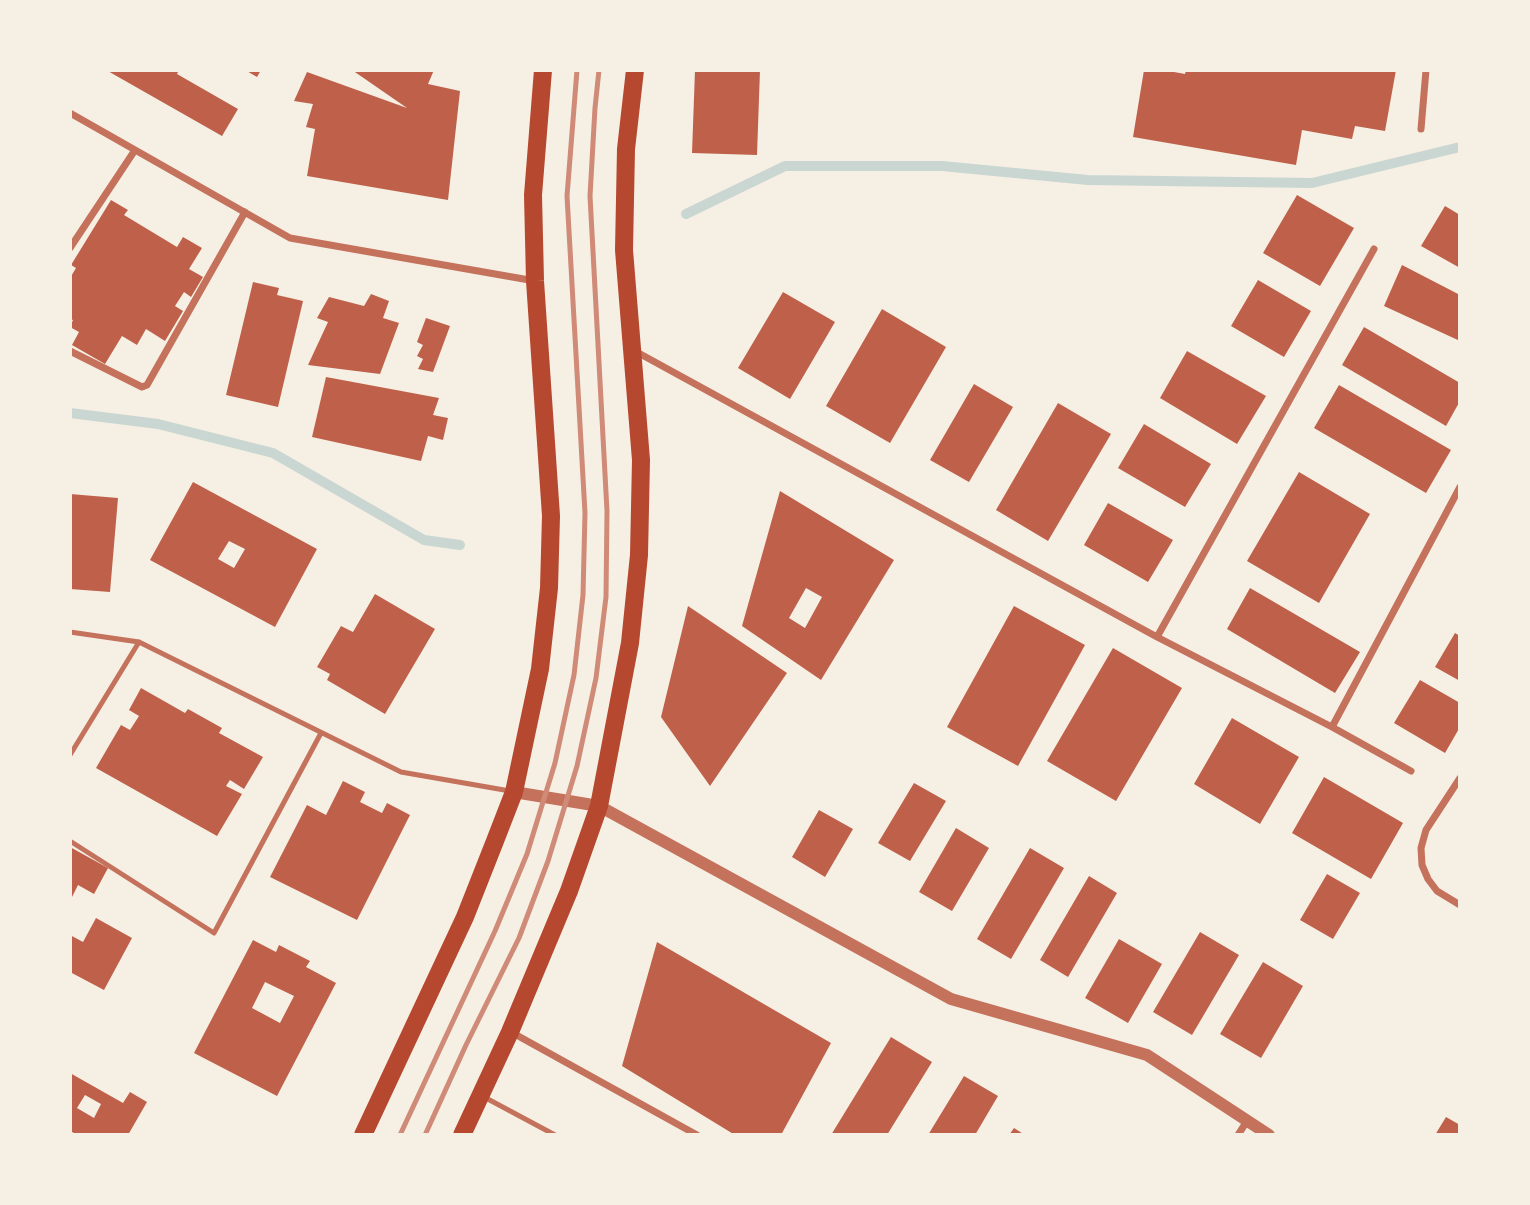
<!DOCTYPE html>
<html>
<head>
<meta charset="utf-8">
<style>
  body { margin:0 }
  #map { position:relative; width:1530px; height:1205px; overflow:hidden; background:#f6efe4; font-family:Quicksand,sans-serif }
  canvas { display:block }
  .frame { position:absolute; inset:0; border:72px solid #f6efe4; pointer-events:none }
</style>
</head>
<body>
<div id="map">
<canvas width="1530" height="1205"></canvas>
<div class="frame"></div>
</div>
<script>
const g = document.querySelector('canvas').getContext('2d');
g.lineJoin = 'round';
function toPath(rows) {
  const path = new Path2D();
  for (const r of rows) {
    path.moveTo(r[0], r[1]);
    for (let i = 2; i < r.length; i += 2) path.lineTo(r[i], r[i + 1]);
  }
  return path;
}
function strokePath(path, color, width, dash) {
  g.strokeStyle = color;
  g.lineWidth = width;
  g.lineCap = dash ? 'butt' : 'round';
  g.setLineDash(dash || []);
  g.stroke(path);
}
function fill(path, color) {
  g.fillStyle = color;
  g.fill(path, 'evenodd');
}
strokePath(toPath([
  [686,214,785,166,942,166,1088,180,1312,183,1460,147],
  [70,413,158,424,273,453,424,540,460,545]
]), '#c9d6d2', 10);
fill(toPath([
  [106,70,179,70,177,74,238,109,222,136],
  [245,70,261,70,257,77],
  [352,70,434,70,428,84,460,91,448,200,307,176,315,129,306,127,313,104,294,101,307,72,407,108],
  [695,70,760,70,757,155,692,153],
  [1144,70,1163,70,1185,74,1186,70,1396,70,1385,131,1355,126,1352,139,1302,130,1296,165,1133,137],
  [1297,195,1354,228,1320,286,1263,253],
  [111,200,128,210,124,215,177,247,183,237,202,248,189,269,203,277,191,297,184,292,175,306,183,311,165,341,146,329,137,345,122,336,105,364,72,345,79,332,70,327,73,320,70,319,70,278,76,268,71,265],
  [1445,206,1460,215,1460,268,1421,246],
  [1402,265,1460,295,1460,341,1384,306],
  [1258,280,1311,311,1284,357,1231,326],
  [253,282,279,288,277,295,303,301,278,407,226,395],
  [783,292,835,322,790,399,738,368],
  [371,294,389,301,383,318,399,323,380,374,308,365,328,322,317,318,329,297,364,306],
  [882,309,946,347,890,443,826,406],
  [426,318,450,326,433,372,418,369,423,359,417,356,423,345,417,342],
  [1364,327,1460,383,1460,401,1446,426,1342,365],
  [1187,351,1266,396,1237,444,1160,398],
  [326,377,439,398,433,415,448,418,443,440,428,436,421,461,312,437],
  [974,384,1013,407,969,482,930,460],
  [1339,385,1451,450,1426,493,1314,428],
  [1058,403,1111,434,1048,541,996,510],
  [1144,424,1211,464,1185,507,1118,468],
  [1299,472,1370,514,1319,603,1247,561],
  [193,482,317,549,275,627,150,560],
  [229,541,245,549,234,568,218,559],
  [780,491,894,560,821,680,742,626],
  [806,588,822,597,805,628,789,618],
  [70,494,118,498,110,592,70,589],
  [1108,503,1173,540,1148,582,1084,545],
  [1250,588,1360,652,1335,693,1227,629],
  [375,594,435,629,385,714,327,680,330,674,317,667,341,626,353,632],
  [688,606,787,673,710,786,661,717],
  [1014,606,1085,645,1018,766,947,727],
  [1455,633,1460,636,1460,681,1435,667],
  [1113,648,1182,688,1116,801,1047,761],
  [1420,680,1460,703,1460,727,1445,753,1394,723],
  [141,688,185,713,188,709,222,728,219,733,263,757,244,789,230,780,226,786,242,794,217,836,96,768,121,725,130,730,139,716,129,710],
  [1232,718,1299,757,1260,824,1194,784],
  [1324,777,1403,823,1371,879,1292,833],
  [343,781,365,792,360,802,382,813,387,803,410,815,357,920,270,877,307,805,326,815],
  [914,783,946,801,910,861,878,843],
  [819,810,853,829,825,877,792,857],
  [956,828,989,848,952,911,919,892],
  [70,847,108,868,94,894,78,885,70,901],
  [1030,848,1064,868,1011,959,977,939],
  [1327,874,1360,893,1333,939,1300,920],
  [1089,876,1117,893,1068,977,1040,960],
  [96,918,132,938,104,990,70,972,70,935,83,942],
  [1200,932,1239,955,1192,1035,1153,1012],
  [1119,939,1162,964,1128,1023,1085,998],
  [253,940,276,952,279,945,310,961,306,967,336,983,277,1096,194,1053],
  [265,982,294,996,280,1023,252,1008],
  [657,942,831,1043,781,1135,735,1135,622,1066],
  [1263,962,1303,986,1261,1058,1220,1034],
  [891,1037,932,1062,887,1135,831,1135],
  [70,1073,123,1103,130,1092,147,1102,128,1135,78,1135,70,1131],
  [85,1095,101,1104,94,1118,77,1108],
  [964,1076,998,1096,975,1135,928,1135],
  [1446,1117,1460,1125,1460,1135,1435,1135],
  [1014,1128,1025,1135,1009,1135]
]), '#bf614a');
strokePath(toPath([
  [70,632,139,642,401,772,510,791],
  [70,755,139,642],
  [70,841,214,933,321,733],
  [484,1097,555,1135]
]), '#c5725c', 5);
strokePath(toPath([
  [70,113,290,238,535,281],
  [1421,129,1426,70],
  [70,248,135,150],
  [633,350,1157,637,1332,727,1411,771],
  [70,351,142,387,147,385,245,212],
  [1157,637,1374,249],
  [1332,727,1460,487],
  [1460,778,1426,830,1421,848,1422,865,1428,879,1437,891,1460,905],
  [511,1032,697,1135],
  [1238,1135,1247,1121]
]), '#c5725c', 7);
strokePath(toPath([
  [514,792,599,806,951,999,1147,1055,1269,1135]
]), '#c5725c', 12);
strokePath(toPath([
  [363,1135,465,917,495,841,514,792,540,669,549,588,551,516,535,281,533,195,543,70],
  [462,1135,510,1032,569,891,599,806,630,643,639,555,641,460,624,250,626,149,635,70]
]), '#b5482f', 18);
strokePath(toPath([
  [400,1135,495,931,527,854,555,763,574,675,583,595,585,513,567,196,577,70],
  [425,1135,466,1045,519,938,548,861,577,766,596,678,606,597,607,511,590,196,595,108,599,70]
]), '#cf8b77', 5);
</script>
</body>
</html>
